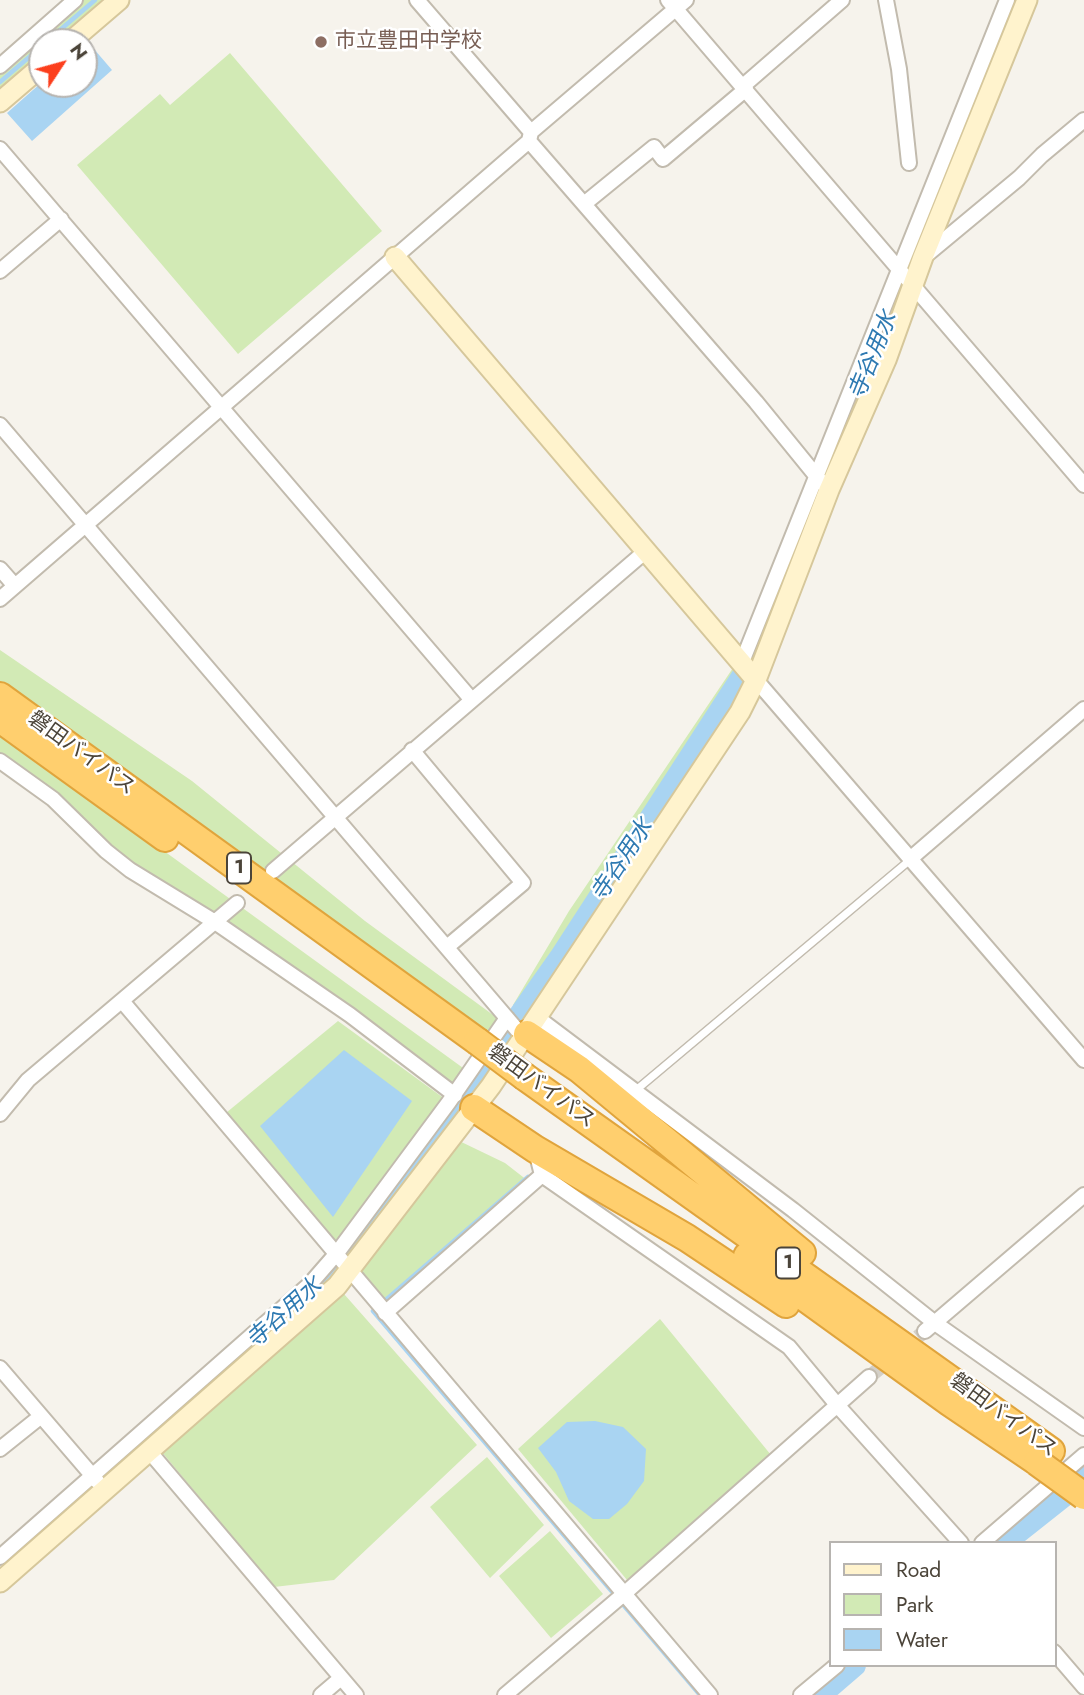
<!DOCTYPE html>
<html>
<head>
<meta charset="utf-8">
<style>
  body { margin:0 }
  #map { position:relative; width:1084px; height:1695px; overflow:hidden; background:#f6f3ec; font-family:Jost,sans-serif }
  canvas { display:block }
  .legend { position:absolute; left:829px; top:1541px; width:228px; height:126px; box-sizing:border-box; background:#fff; border:2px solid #b7b4b0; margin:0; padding:9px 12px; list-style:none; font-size:21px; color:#4b4439 }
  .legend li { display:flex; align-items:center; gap:14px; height:35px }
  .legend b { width:35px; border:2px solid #b7b4b0 }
  .north { position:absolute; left:28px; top:28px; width:70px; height:70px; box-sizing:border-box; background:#fff; border:2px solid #b7b4b0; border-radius:50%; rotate:54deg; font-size:19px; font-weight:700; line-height:28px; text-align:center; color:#4b4439 }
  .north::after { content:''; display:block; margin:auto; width:24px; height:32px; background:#fc3f1d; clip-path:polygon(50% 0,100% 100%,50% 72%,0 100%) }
</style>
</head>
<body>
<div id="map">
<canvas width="1084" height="1695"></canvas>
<ul class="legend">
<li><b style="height:9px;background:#fff3cd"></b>Road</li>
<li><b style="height:19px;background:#d2eab5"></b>Park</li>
<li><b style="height:19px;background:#a9d4f2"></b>Water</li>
</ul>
<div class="north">N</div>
</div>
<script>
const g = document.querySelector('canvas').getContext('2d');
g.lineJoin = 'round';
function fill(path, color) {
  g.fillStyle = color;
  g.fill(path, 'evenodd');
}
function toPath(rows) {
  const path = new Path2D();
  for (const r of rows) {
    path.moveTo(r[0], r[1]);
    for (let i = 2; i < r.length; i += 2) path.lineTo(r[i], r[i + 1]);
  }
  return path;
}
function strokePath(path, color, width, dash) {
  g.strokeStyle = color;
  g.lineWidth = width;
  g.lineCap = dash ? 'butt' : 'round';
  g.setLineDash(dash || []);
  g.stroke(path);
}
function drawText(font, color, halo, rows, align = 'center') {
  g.font = font + ' Jost,"Noto Sans JP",sans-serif';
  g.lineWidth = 5;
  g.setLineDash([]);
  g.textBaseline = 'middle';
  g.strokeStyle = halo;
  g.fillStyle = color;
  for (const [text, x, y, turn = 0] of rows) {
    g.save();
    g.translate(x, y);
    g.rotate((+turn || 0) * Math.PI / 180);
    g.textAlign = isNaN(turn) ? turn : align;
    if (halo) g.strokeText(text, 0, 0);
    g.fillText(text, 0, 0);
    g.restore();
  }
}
fill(toPath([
  [77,0,119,0,70,42,42,42,42,66,0,102,0,68],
  [1007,0,1027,0,756,680,538,1018,513,1005,569,911,739,659],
  [230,53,382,231,238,354,77,165,160,94,170,105],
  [0,650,192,781,365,921,504,1023,494,1038,0,681],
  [0,732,470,1073,455,1095,130,870,41,783,0,754],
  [338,1021,449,1102,333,1248,221,1117],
  [451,1137,505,1163,532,1184,385,1313,356,1276],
  [337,1286,477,1445,334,1580,274,1587,156,1445],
  [660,1319,771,1455,627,1580,518,1449],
  [487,1457,544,1525,490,1578,430,1507],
  [550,1531,603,1594,551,1638,499,1576]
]), '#d2eab5');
fill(toPath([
  [88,42,112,70,32,141,7,113,42,82,84,84,84,45],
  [344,1050,412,1101,333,1217,260,1126],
  [595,1421,623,1427,646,1449,644,1481,627,1504,609,1519,593,1519,569,1501,556,1472,538,1448,567,1422]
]), '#a9d4f2');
strokePath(toPath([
  [46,42,95,0],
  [0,82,42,46],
  [528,1177,373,1311,700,1695]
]), '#a9d4f2', 4.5);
strokePath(toPath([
  [300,1301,334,1270,360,1240,475,1080,561,958,743,677,752,659,915,254],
  [37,1537,231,1363],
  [1003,1543,1084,1479],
  [819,1695,854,1665]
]), '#a9d4f2', 24);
strokePath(toPath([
  [869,1377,925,1331]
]), '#d4d0c8', 14, [14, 7]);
const lane = toPath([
  [635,1091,910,860]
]);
const street = toPath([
  [417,0,531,132],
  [668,0,1084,485],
  [886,0,899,69,909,163],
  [0,66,75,0],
  [743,86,842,0],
  [529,141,756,402,822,483],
  [0,149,471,699],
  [584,204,654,147,663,159,746,89],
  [925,256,1019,178,1042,155,1084,120],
  [0,271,61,219],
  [0,425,524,1038],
  [0,569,15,586],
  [0,599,529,141,531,132,686,0],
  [742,662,1007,0],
  [756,680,1084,1060],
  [412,750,523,883,447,947],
  [0,761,53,799,106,851,130,870,215,922,350,1015,455,1095],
  [910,859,1084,709],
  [273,871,647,550],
  [122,1001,710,1695],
  [538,1018,793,1210,935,1323,1084,1428],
  [0,1114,28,1080,237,903],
  [536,1151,542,1175,789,1347,838,1406,961,1543],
  [385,1313,542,1175],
  [925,1331,1084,1195],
  [0,1368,97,1481],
  [0,1449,40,1417],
  [149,1451,356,1695],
  [982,1543,1084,1455],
  [0,1557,310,1284,337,1253,449,1102,507,1018],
  [1054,1652,1084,1687],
  [321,1695,341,1678],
  [505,1695,625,1593,869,1377],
  [801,1695,837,1665]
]);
const secondary = toPath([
  [70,42,119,0],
  [0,102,42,66],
  [395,257,756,680],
  [0,1582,337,1286,491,1086,740,712,756,680,829,490,886,360,923,257,1027,0]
]);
const highway = toPath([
  [0,696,477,1041],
  [0,719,165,838],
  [527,1034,579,1069,802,1253],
  [525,1077,1051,1451],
  [474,1108,535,1149,687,1238,786,1304],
  [747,1256,949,1402,1036,1461]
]);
strokePath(lane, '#c2bbae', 10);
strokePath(street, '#c2bbae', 18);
strokePath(secondary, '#d6c79b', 23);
strokePath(highway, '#e0a43c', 30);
strokePath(lane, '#fff', 7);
strokePath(street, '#fff', 14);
strokePath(secondary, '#fff3cd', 19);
strokePath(highway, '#ffcf6e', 26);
const highwayBridge = toPath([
  [477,1041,525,1077],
  [1037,1462,1084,1496]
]);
strokePath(highwayBridge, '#e0a43c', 30, []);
strokePath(highwayBridge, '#ffcf6e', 26);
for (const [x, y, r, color] of [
  [321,42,7,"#8d6e63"]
]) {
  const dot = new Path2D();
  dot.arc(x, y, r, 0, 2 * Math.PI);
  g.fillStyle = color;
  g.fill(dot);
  strokePath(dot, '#fff', 2.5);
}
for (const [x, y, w] of [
  [239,868,24],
  [788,1263,24]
]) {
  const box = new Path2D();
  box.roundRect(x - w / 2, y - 15.5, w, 31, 5);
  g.fillStyle = '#fff';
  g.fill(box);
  strokePath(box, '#4b4439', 2);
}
drawText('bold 19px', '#4b4439', null, [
  ["1",239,868],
  ["1",788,1263]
]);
drawText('21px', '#785e54', '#fff', [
  ["市立豊田中学校",335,42]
], 'left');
drawText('21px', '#4b4439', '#fff', [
  ["磐田バイパス",81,754,36],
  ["磐田バイパス",541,1087,36],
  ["磐田バイパス",1003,1416,36]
]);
drawText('italic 23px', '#2e7ab2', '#fff', [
  ["寺谷用水",874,356,-68],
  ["寺谷用水",623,861,-57],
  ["寺谷用水",285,1314,-42]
]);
</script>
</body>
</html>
